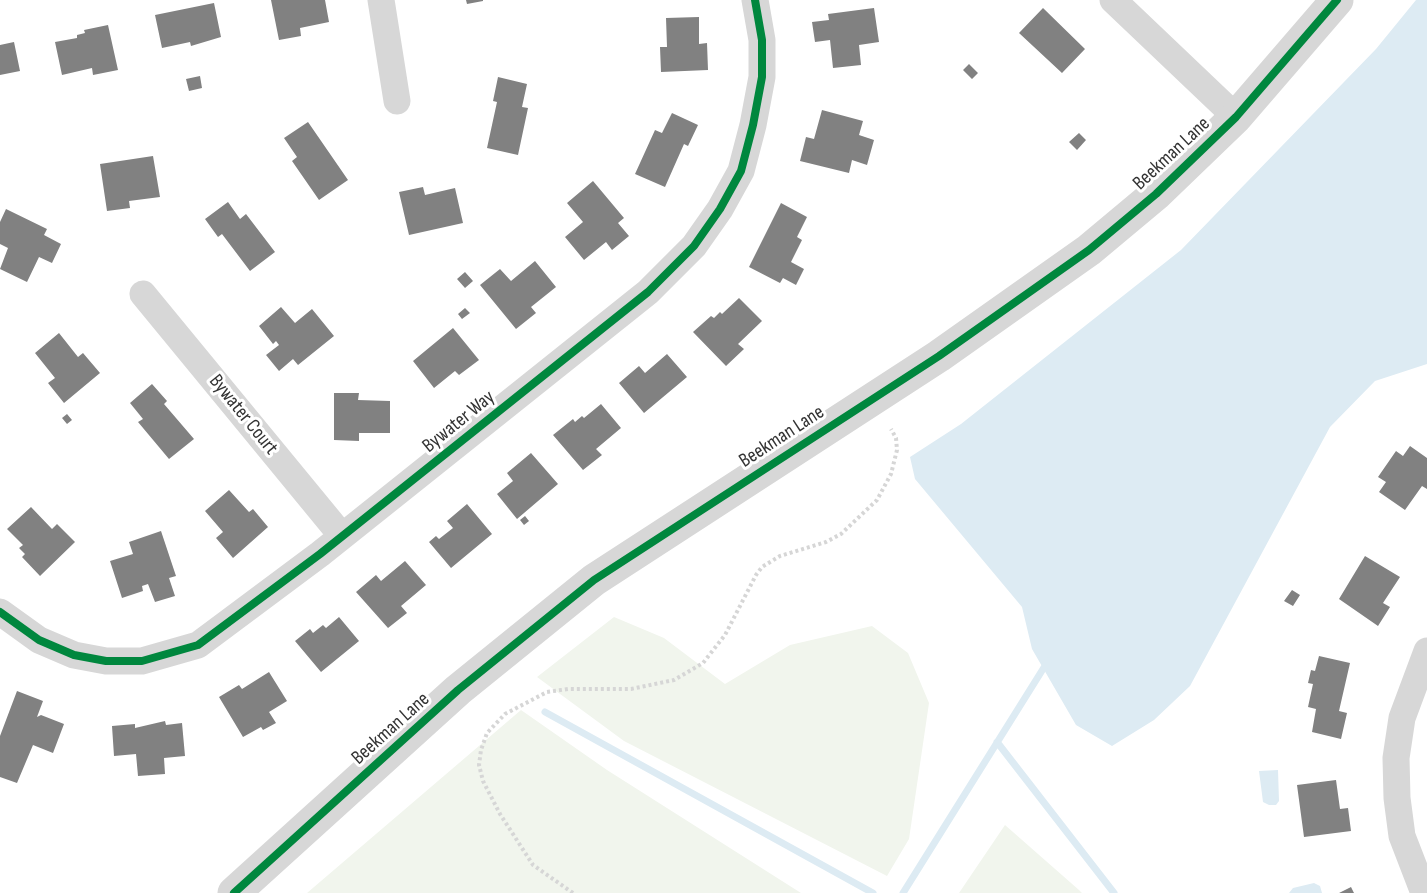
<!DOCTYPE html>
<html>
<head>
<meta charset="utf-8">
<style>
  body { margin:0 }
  canvas { display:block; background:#fff }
</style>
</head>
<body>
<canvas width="1427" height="893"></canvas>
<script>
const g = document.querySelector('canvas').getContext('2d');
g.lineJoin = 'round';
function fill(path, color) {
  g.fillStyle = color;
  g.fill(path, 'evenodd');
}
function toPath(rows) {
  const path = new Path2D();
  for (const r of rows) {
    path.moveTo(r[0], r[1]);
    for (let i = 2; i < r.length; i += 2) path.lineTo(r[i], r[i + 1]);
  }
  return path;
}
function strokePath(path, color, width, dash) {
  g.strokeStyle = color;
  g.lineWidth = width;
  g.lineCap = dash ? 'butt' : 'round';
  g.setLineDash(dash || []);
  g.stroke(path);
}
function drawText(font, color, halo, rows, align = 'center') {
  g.font = font + ' "Sofia Sans Condensed",sans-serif';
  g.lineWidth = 6;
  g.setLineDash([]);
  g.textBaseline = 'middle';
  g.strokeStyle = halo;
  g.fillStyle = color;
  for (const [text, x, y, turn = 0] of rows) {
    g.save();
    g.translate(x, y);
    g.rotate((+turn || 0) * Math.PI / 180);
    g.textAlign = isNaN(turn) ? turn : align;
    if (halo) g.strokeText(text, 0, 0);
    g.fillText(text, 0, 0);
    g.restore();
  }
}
fill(toPath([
  [614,617,664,638,725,684,790,645,872,626,908,653,929,703,909,839,887,876,624,741,537,677],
  [521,710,607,770,801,893,307,893],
  [1005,825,1079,890,1082,893,959,893]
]), '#f1f5ed');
fill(toPath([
  [1416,0,1427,0,1427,364,1375,381,1330,427,1190,686,1154,720,1112,746,1076,725,1032,649,1022,607,915,479,910,457,961,424,1181,250,1376,49],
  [1278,770,1279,801,1276,805,1269,805,1263,802,1259,771],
  [1314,883,1320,886,1322,893,1289,893,1293,888]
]), '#ddebf3');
strokePath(toPath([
  [545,712,873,893],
  [997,742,1114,893],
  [903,893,1048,661]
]), '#ddebf3', 7);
fill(toPath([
  [271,0,325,0,329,22,300,28,301,36,279,40],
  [466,0,483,0,483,1,467,4],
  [214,3,221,37,191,46,190,42,162,48,155,15],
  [874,8,879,42,859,45,861,65,833,68,830,40,815,42,812,22,829,20,828,14],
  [1043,8,1085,49,1062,73,1019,33],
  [699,17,699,44,707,43,708,70,661,72,660,47,667,47,666,18],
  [108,25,118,70,93,75,92,68,62,75,55,42,77,38,77,35,85,33,84,30],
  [14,42,20,71,0,75,0,45],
  [969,64,978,73,972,79,963,70],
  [200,76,202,88,189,91,186,79],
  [498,77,527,84,522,107,528,108,518,155,487,148,497,102,493,101],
  [822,110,863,121,859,135,874,140,867,165,852,160,849,173,800,161,806,137,814,139],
  [672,113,698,125,688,146,684,144,665,187,635,174,655,130,662,133],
  [308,122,348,180,319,200,292,161,297,157,284,138],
  [1079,133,1086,140,1077,150,1069,142],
  [153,156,160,197,129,201,130,208,107,211,100,164],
  [593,181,624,218,618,223,629,236,612,250,606,242,584,260,565,237,583,222,567,203],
  [423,187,425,195,455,188,463,223,409,235,399,192],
  [228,202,240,219,246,214,275,252,250,271,222,234,218,237,205,219],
  [781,203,807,217,797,237,802,240,791,262,804,269,796,285,783,278,780,283,749,267],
  [6,209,47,229,44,235,61,244,52,263,39,257,27,282,0,269,8,248,0,244,0,222],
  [535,261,556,287,531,307,536,313,516,329,480,285,500,269,511,281],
  [465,272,473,281,465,288,457,279],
  [739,298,762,321,738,344,744,349,726,366,693,332,711,316,714,318,720,312,722,314],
  [281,307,295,323,312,309,334,336,298,365,293,359,279,371,266,355,279,345,276,341,273,344,259,326],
  [465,308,470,313,462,319,458,314],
  [453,328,479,360,459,375,455,371,434,388,413,361],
  [59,333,78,357,83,353,100,373,64,403,48,383,55,378,35,353],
  [667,354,687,377,644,413,619,383,639,366,645,373],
  [152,384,167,401,164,404,194,439,169,459,138,422,143,419,130,403],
  [334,393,359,393,358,400,390,401,390,433,359,433,359,441,334,440],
  [601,404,621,428,596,449,602,455,583,470,553,435,573,419,575,422,582,416,584,418],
  [67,414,72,420,67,424,62,418],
  [1410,446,1427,458,1427,489,1422,486,1405,510,1379,492,1386,482,1378,477,1396,451,1403,456],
  [531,453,558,484,517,519,497,494,513,481,507,473],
  [229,490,249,512,253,509,268,527,233,558,216,538,223,532,205,511],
  [467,504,492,534,451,568,429,542,436,536,439,539,453,528,447,521],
  [31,507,52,529,57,524,75,542,40,576,22,557,25,554,19,548,23,545,7,529],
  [525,516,529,521,524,525,520,520],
  [161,531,176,576,169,578,175,596,155,602,148,584,142,586,143,591,122,598,110,561,133,554,129,542],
  [1365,556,1400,577,1383,603,1390,607,1378,626,1339,599],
  [405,561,426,585,401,606,407,613,388,628,356,592,376,575,381,581],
  [1292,590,1300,595,1293,606,1284,601],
  [339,617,359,641,321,672,295,641,310,629,313,633,323,625,326,628],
  [1319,656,1350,663,1339,711,1347,713,1341,739,1312,732,1316,709,1308,707,1313,684,1308,683,1311,670,1315,671],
  [269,672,287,701,269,712,276,723,263,730,261,727,243,737,219,697,239,685,242,689],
  [17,691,43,701,37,717,41,715,64,724,53,753,33,745,17,783,0,777,0,736],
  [165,721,166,725,182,723,185,756,164,758,165,774,138,776,136,754,114,756,112,726,135,724,135,728],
  [1336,780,1340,809,1348,808,1351,831,1304,837,1297,785],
  [1351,887,1354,893,1339,893]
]), '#818181');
strokePath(toPath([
  [573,893,533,865,500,814,483,781,479,765,481,750,487,733,505,714,547,692,568,689,631,689,674,680,703,663,725,635,756,575,762,567,780,556,826,542,841,534,877,500,891,474,897,450,896,438,891,429]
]), '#d6d6d6', 4, [3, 3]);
strokePath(toPath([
  [381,0,397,101],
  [1113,0,1236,117],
  [143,294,342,536],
  [0,612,39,640,74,655,106,661,142,661,198,645,320,554,648,292,694,246,720,209,741,171,753,125,762,77,762,40,755,0],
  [1424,893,1402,836,1397,798,1396,758,1402,718,1427,651]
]), '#d7d7d7', 27);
strokePath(toPath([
  [234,893,458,690,594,580,939,356,1089,250,1156,194,1236,117,1337,0]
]), '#d7d7d7', 33);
strokePath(toPath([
  [0,612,39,640,74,655,106,661,142,661,198,645,320,554,648,292,694,246,720,209,741,171,753,125,762,77,762,40,755,0],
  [234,893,458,690,594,580,939,356,1089,250,1156,194,1236,117,1337,0]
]), '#00873e', 8);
drawText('20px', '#333', '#fff', [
  ["Beekman Lane",1172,154,-43],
  ["Bywater Court",243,415,51],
  ["Bywater Way",459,422,-39],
  ["Beekman Lane",782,437,-33],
  ["Beekman Lane",391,729,-42]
]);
</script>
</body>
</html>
